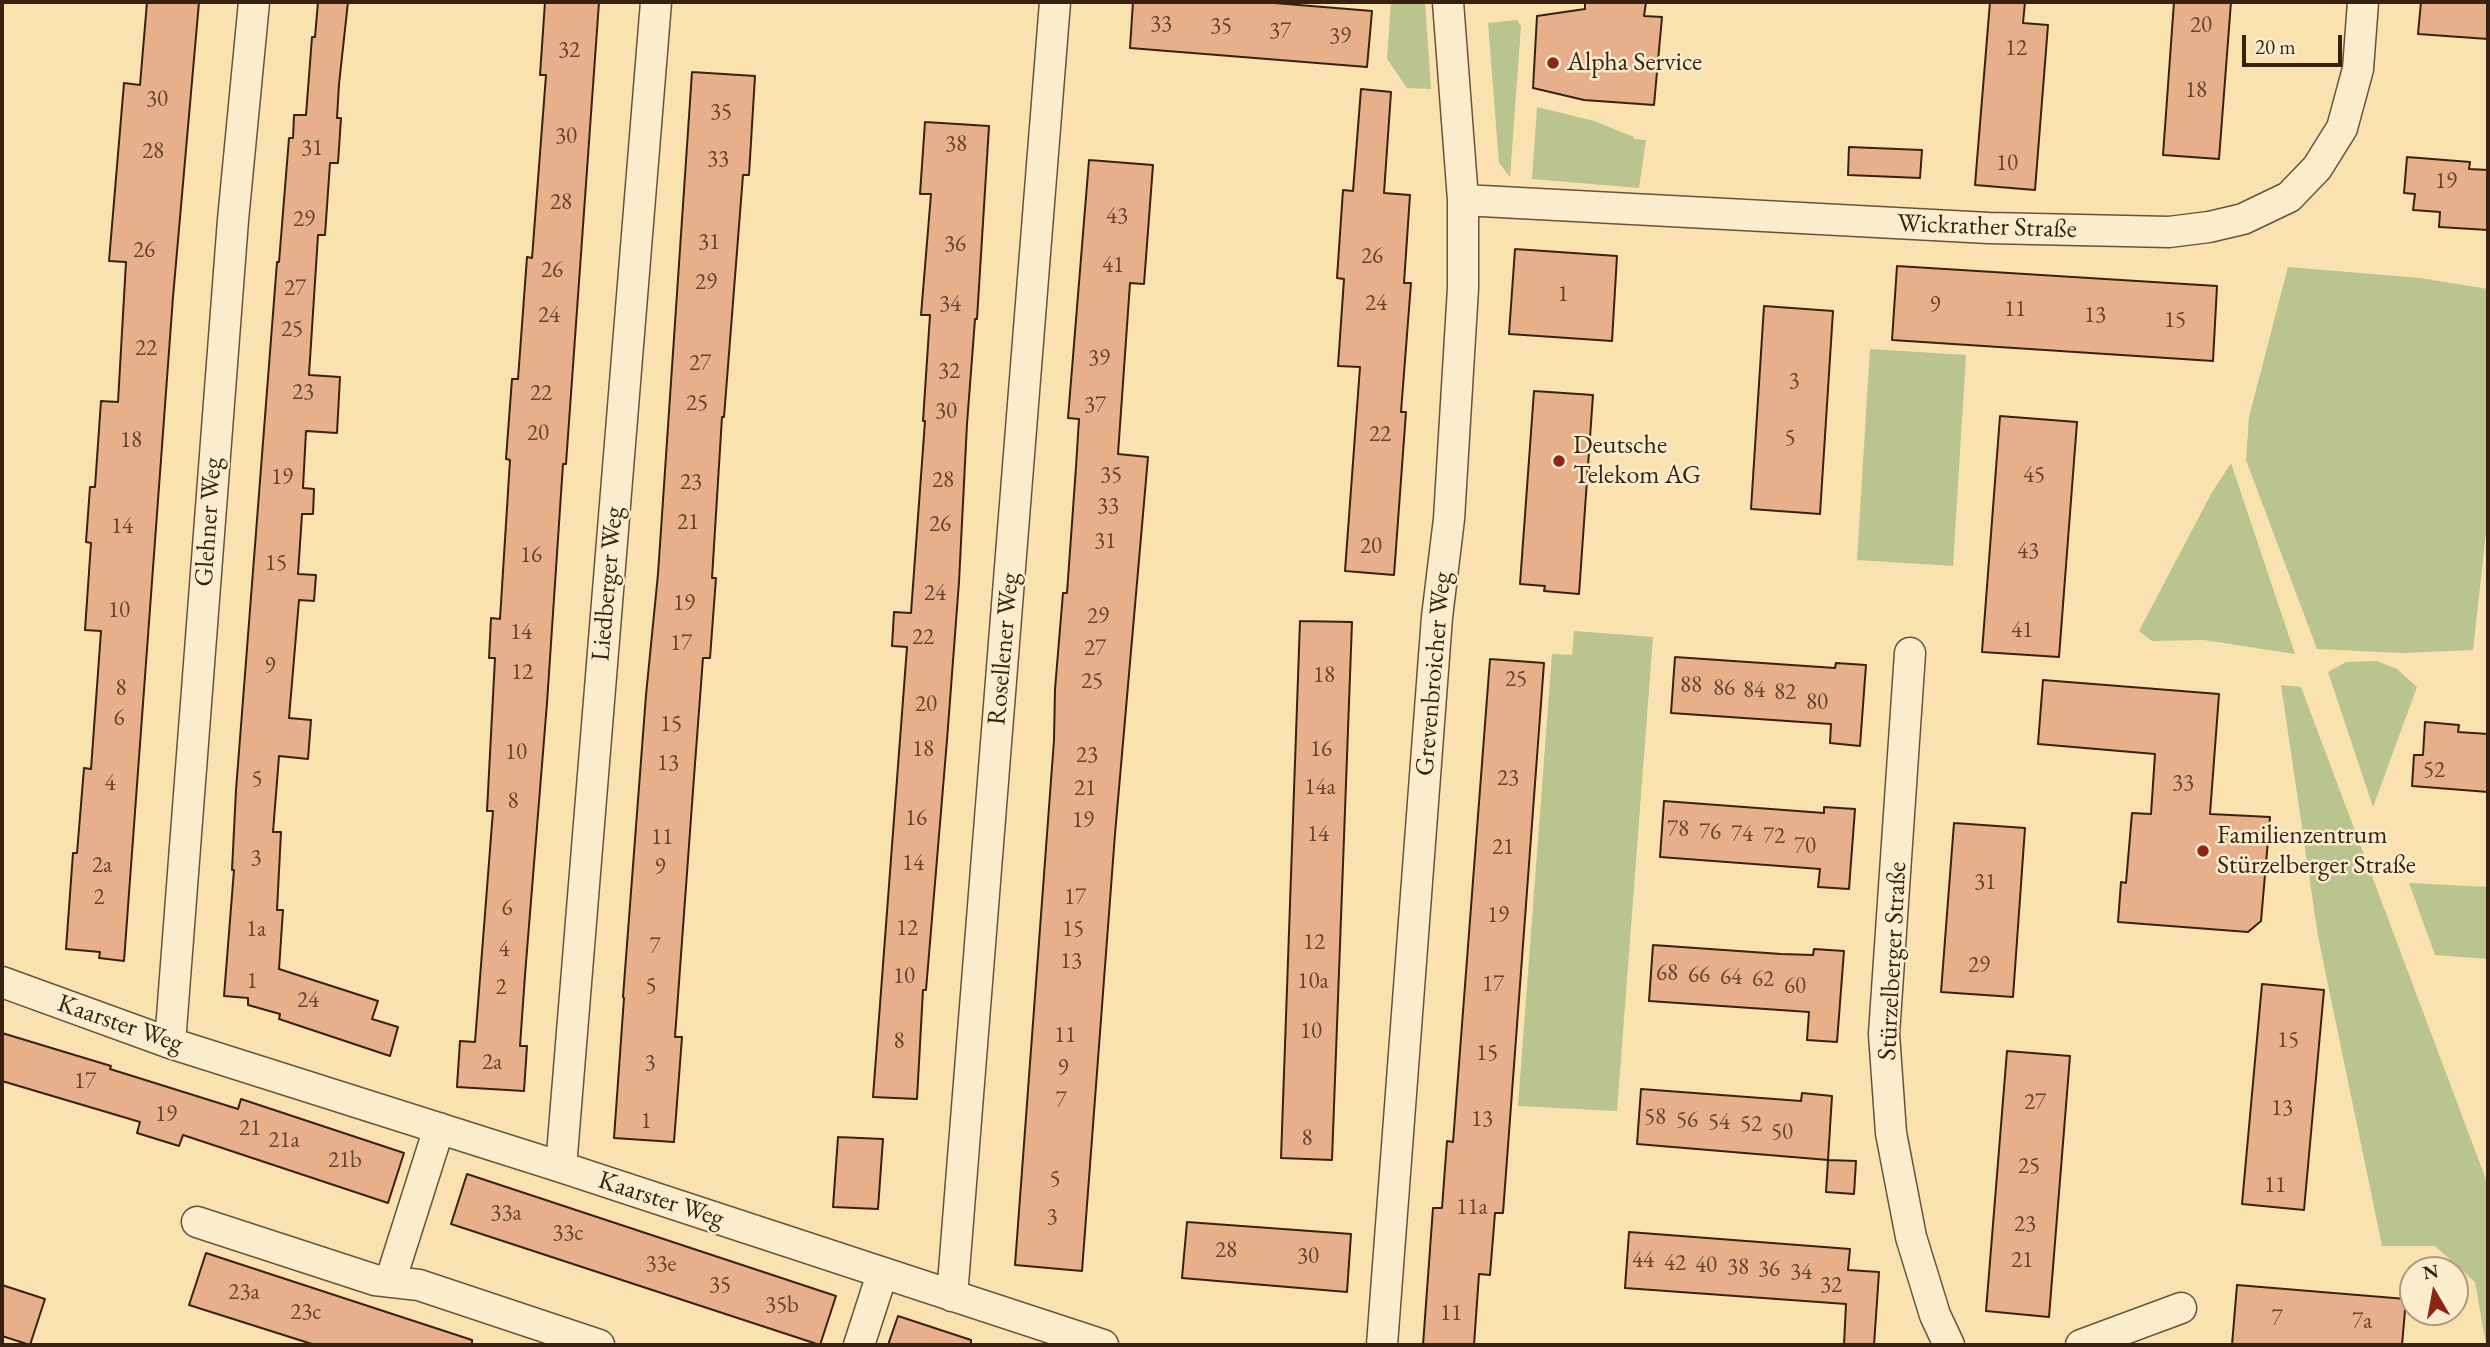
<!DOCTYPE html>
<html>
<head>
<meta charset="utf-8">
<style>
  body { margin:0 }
  #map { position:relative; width:2490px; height:1347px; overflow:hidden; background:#f9e2b0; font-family:"EB Garamond",serif }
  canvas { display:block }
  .frame { position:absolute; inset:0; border:4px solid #392112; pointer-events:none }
  .north { position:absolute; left:2399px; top:1256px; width:70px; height:70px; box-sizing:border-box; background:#fbeccc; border:2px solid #ad9b82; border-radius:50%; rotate:350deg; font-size:19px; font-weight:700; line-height:28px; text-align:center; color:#392112 }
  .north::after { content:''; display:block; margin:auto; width:24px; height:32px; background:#8f2418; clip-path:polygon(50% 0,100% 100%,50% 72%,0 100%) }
  .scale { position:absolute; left:2242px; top:35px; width:100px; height:32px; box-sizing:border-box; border:4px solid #392112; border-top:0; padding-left:9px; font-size:21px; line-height:24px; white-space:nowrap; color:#392112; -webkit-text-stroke:5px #fbeccc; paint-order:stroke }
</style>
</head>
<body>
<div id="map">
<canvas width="2490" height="1347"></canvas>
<div class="frame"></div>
<div class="north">N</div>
<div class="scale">20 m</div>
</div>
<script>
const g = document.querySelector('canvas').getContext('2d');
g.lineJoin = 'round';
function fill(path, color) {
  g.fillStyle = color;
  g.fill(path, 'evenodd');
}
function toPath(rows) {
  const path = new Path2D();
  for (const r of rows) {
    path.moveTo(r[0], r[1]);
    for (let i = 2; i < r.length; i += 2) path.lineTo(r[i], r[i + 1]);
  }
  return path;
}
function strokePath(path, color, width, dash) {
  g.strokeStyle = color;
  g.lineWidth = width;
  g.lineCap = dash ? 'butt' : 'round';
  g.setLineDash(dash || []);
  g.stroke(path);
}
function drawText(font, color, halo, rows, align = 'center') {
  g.font = font + ' "EB Garamond",serif';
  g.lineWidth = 5;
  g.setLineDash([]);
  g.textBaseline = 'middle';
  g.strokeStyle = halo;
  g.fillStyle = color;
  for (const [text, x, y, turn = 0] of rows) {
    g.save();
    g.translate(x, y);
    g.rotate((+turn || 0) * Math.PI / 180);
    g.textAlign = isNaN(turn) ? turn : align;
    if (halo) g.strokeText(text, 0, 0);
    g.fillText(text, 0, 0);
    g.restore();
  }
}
fill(toPath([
  [1391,2,1425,2,1431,89,1407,88,1387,59],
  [1517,20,1521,26,1510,177,1499,163,1488,23],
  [1537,107,1594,121,1634,137,1634,139,1646,140,1639,188,1532,179],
  [2288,267,2420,278,2488,289,2488,514,2473,650,2401,653,2317,649,2246,460,2249,417],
  [1870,349,1966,355,1953,566,1857,560],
  [2231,463,2295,654,2204,640,2152,641,2139,631,2211,494],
  [1574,631,1653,637,1617,1111,1518,1106,1552,654,1572,655],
  [2377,661,2397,669,2417,687,2373,807,2328,672,2346,662],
  [2281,685,2301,687,2488,1185,2488,1345,2486,1345,2475,1282,2435,1246,2382,1246,2318,936],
  [2409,883,2488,887,2488,959,2435,955]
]), '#b9c48e');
const building = toPath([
  [147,2,199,2,173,297,124,961,99,958,100,952,66,949,73,853,77,853,84,768,91,769,101,631,85,630,91,543,86,542,90,487,95,487,101,401,118,402,126,262,109,261,124,83,140,85,147,2],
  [318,2,348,2,339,84,337,118,341,118,338,163,330,163,325,235,318,235,309,375,340,377,337,433,306,431,303,488,314,489,313,514,302,514,298,574,316,575,314,601,299,600,289,718,311,720,308,759,279,756,273,832,281,832,277,910,283,910,279,969,378,1001,372,1019,398,1027,390,1056,279,1019,280,1014,248,1005,248,998,224,996,234,870,232,870,236,790,277,262,279,262,289,138,293,138,294,115,306,115,312,37,315,37,318,2],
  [545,2,599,2,566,464,563,464,547,703,525,975,520,1046,527,1046,524,1091,457,1087,460,1041,475,1042,493,811,487,811,495,658,489,658,491,618,500,619,510,460,506,459,512,379,518,379,527,257,532,258,546,75,540,75,545,2],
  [1133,2,1262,2,1372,11,1367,67,1130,48,1133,2],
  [1585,2,1646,2,1644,16,1662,17,1654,105,1584,100,1533,88,1537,16,1585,9,1585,2],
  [1990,2,2025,2,2023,23,2048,25,2035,190,1975,185,1990,2],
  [2174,2,2231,2,2219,159,2163,155,2174,2],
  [2421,2,2488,2,2488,39,2418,34,2421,2],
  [692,72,755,76,749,175,743,175,724,417,722,417,712,578,716,578,710,658,703,658,694,777,675,1037,682,1037,674,1142,614,1138,624,998,623,997,646,695,658,574,692,72],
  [1361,89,1391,92,1384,193,1410,195,1404,283,1411,283,1401,412,1406,412,1394,575,1345,571,1360,367,1338,366,1344,279,1337,278,1343,190,1353,191,1361,89],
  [925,122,989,126,977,319,975,319,967,424,959,582,947,740,926,990,923,990,917,1099,873,1097,907,647,892,646,894,612,911,613,925,421,923,421,930,315,921,315,931,194,920,194,925,122],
  [1849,147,1922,150,1920,178,1848,175,1849,147],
  [2407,157,2470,162,2469,169,2488,170,2488,230,2439,227,2440,212,2413,210,2415,194,2404,193,2407,157],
  [1089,160,1153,165,1144,284,1130,283,1118,454,1148,457,1115,834,1082,1271,1015,1265,1054,740,1055,689,1063,593,1067,593,1076,467,1079,419,1068,418,1089,160],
  [1515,249,1617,256,1612,341,1509,334,1515,249],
  [1897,266,2217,286,2213,361,1892,340,1897,266],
  [1764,306,1833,311,1820,514,1751,509,1764,306],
  [1534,391,1593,395,1579,594,1544,591,1545,586,1520,584,1534,391],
  [2000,416,2077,422,2059,657,1982,652,2000,416],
  [1300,621,1352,622,1332,1160,1281,1158,1300,621],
  [1675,657,1835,668,1836,663,1866,665,1860,746,1830,743,1831,724,1671,713,1675,657],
  [1490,659,1544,663,1503,1213,1495,1213,1490,1275,1479,1274,1474,1345,1423,1345,1433,1208,1442,1208,1447,1141,1453,1142,1490,659],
  [2043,680,2219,694,2210,814,2270,817,2261,921,2248,932,2118,922,2121,882,2126,883,2132,813,2151,814,2155,754,2038,744,2043,680],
  [2425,722,2459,725,2458,732,2488,734,2488,792,2412,786,2414,755,2423,755,2425,722],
  [1664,801,1824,813,1824,807,1855,809,1849,889,1818,887,1820,869,1660,857,1664,801],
  [1954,823,2025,828,2013,997,1941,992,1954,823],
  [1653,945,1781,954,1813,955,1814,949,1844,951,1837,1042,1807,1040,1809,1012,1649,1001,1653,945],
  [2262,984,2324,990,2304,1210,2242,1204,2262,984],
  [2,1033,111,1066,110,1069,238,1109,241,1099,404,1153,388,1203,183,1135,179,1146,137,1133,140,1122,2,1081,2,1033],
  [2007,1051,2070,1056,2049,1317,1986,1311,2007,1051],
  [1641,1089,1801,1101,1802,1093,1832,1096,1828,1160,1856,1161,1854,1194,1826,1192,1828,1160,1637,1144,1641,1089],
  [838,1137,883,1139,878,1209,833,1207,838,1137],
  [467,1174,836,1296,820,1345,451,1224,467,1174],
  [1187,1222,1351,1234,1347,1292,1182,1278,1187,1222],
  [1629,1232,1850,1249,1848,1270,1879,1272,1874,1345,1844,1345,1846,1304,1625,1288,1629,1232],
  [206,1253,472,1340,472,1345,315,1345,189,1305,206,1253],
  [2,1285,45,1299,30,1345,2,1336,2,1285],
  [2237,1285,2406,1299,2402,1345,2232,1345,2237,1285],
  [898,1316,971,1340,971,1345,888,1345,898,1316]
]);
fill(building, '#e7b08b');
strokePath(building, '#392112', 2);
const minor = toPath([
  [1463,200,1989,228,2169,232,2209,227,2243,219,2289,197,2317,168,2342,128,2358,69,2363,2],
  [1910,653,1884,1034,1891,1133,1911,1237,1935,1315,1949,1345],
  [2,982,170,1043,561,1167,1103,1345],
  [170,1043,233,220,254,2],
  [561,1167,656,2],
  [197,1222,375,1280,419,1285,599,1345],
  [390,1282,439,1128],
  [952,1296,1055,2],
  [859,1345,882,1274],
  [1382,1345,1437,617,1449,519,1463,288,1463,200,1448,2],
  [2081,1345,2181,1308]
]);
strokePath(minor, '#69513a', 33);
strokePath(minor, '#fbeccc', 30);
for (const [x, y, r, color] of [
  [1553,63,7,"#8f2418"],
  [1559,461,7,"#8f2418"],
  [2203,851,7,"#8f2418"]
]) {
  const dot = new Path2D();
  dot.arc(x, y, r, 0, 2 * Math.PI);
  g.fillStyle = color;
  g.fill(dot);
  strokePath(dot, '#fbeccc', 2.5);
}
drawText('23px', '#644530', null, [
  ["33",1161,25],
  ["20",2201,26],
  ["35",1221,27],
  ["37",1280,32],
  ["39",1340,37],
  ["12",2016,49],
  ["32",569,51],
  ["18",2196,91],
  ["30",157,100],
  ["35",721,113],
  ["30",566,137],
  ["38",956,145],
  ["31",312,149],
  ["28",153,152],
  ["33",718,160],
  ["10",2007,164],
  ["19",2446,182],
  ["28",561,203],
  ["43",1117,217],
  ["29",304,220],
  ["31",709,243],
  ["36",955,245],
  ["26",144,251],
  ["26",1372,257],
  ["41",1113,266],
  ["26",552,271],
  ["29",706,283],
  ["27",295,289],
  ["1",1563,295],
  ["24",1376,304],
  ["34",950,305],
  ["9",1935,306],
  ["11",2015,310],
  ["24",549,316],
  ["13",2095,316],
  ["15",2175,321],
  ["25",292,330],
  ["22",146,349],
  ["39",1099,359],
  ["27",700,364],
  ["32",949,372],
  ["3",1794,382],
  ["23",303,393],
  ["22",541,394],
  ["25",697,404],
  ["37",1095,406],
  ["30",946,412],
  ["20",538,434],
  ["22",1380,435],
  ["5",1790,439],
  ["18",131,441],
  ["35",1111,476],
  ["45",2034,476],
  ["19",282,478],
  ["28",943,481],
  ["23",691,483],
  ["33",1108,507],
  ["21",688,523],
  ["26",940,525],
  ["14",122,527],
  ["31",1105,542],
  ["20",1371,547],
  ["43",2028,552],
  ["16",531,556],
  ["15",276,564],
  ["24",935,594],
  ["19",684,604],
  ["10",119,611],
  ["29",1098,617],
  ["41",2022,631],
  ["14",521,633],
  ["22",923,638],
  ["17",681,644],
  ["27",1095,649],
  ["9",270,667],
  ["12",522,673],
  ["18",1324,676],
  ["25",1516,680],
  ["25",1092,682],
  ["88",1691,686],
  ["8",121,689],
  ["86",1724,689],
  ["84",1754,691],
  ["82",1785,693],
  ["80",1817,703],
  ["20",926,705],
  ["6",119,719],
  ["15",671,725],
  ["18",923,750],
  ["16",1321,750],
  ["10",516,753],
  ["23",1087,756],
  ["13",668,764],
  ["52",2434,771],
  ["23",1508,779],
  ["5",257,780],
  ["4",110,784],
  ["33",2183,784],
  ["14a",1320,788],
  ["21",1085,789],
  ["8",513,802],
  ["16",916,819],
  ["19",1083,821],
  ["78",1678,830],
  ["76",1710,833],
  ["14",1318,835],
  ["74",1742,835],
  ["72",1774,837],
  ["11",662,838],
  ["70",1805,847],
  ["21",1503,848],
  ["3",256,859],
  ["14",913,864],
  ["2a",102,866],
  ["9",660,868],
  ["31",1985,883],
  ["2",99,898],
  ["17",1075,898],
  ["6",507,909],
  ["19",1498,916],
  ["12",907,929],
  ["1a",256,930],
  ["15",1073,930],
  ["12",1314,943],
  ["7",655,947],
  ["4",504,950],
  ["13",1071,962],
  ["29",1979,966],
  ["68",1667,974],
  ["66",1699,976],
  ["10",904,977],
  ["64",1731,978],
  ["62",1763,980],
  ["1",252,982],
  ["10a",1313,982],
  ["17",1493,985],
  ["5",651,987],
  ["60",1795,987],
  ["2",501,988],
  ["24",308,1001],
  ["10",1311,1032],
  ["11",1065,1036],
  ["15",2288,1041],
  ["8",899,1042],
  ["15",1487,1054],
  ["2a",492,1063],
  ["3",650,1064],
  ["9",1063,1069],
  ["17",85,1082],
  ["7",1061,1101],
  ["27",2035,1103],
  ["13",2282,1109],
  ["19",166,1115],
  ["58",1655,1118],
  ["13",1482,1120],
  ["56",1687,1121],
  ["1",646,1122],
  ["54",1719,1123],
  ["52",1751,1125],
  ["21",250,1129],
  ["50",1782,1133],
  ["8",1307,1139],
  ["21a",284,1141],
  ["21b",345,1161],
  ["25",2029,1167],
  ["5",1055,1180],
  ["11",2275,1186],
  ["11a",1472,1208],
  ["33a",506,1214],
  ["3",1052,1218],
  ["23",2025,1225],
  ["33c",568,1234],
  ["28",1226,1251],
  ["30",1308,1257],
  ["44",1643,1261],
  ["21",2022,1261],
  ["42",1675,1264],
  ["33e",661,1265],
  ["40",1706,1266],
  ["38",1738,1268],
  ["36",1769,1270],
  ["34",1801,1273],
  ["35",720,1286],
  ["32",1831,1286],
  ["23a",244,1293],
  ["35b",782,1306],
  ["23c",306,1313],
  ["11",1451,1314],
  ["7",2277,1319],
  ["7a",2362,1322]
]);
drawText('26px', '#392112', '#fbeccc', [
  ["Alpha Service",1567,63],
  ["Deutsche",1573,446],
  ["Telekom AG",1573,476],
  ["Familienzentrum",2217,836],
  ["Stürzelberger Straße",2217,866]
], 'left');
drawText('26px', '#392112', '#fbeccc', [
  ["Wickrather Straße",1987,227,2],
  ["Glehner Weg",209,522,-86],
  ["Liedberger Weg",608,584,-85],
  ["Rosellener Weg",1004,649,-85],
  ["Grevenbroicher Weg",1434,674,-85],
  ["Stürzelberger Straße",1893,961,-87],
  ["Kaarster Weg",120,1024,19],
  ["Kaarster Weg",661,1200,18]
]);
</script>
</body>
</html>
